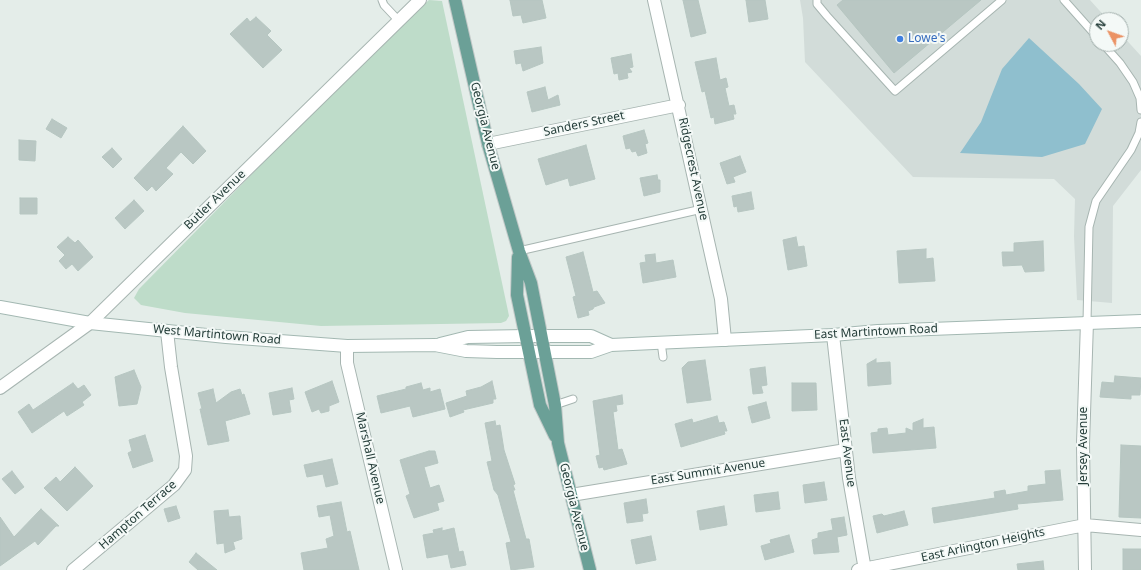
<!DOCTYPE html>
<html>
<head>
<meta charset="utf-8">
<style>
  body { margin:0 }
  #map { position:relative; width:1141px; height:570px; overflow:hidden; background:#e4ede9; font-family:"Noto Sans",sans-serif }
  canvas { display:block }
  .north { position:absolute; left:1089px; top:12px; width:40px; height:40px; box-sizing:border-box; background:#f4f9f7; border:1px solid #a1aeab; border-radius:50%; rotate:311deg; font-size:11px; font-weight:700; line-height:16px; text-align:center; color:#243d39 }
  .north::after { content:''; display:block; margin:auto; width:14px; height:18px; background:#eb9264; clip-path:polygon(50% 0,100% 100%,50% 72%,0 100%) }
</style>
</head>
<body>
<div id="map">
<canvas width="1141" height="570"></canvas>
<div class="north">N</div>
</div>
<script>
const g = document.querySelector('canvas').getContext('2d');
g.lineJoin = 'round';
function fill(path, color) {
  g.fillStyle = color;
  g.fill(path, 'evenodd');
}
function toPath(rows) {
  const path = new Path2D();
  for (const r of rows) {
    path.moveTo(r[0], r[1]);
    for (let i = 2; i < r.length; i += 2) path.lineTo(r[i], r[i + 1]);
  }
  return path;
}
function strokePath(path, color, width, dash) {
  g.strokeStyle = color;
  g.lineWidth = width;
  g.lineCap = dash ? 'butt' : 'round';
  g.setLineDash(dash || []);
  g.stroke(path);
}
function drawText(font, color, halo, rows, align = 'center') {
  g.font = font + ' "Noto Sans",sans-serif';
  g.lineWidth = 4;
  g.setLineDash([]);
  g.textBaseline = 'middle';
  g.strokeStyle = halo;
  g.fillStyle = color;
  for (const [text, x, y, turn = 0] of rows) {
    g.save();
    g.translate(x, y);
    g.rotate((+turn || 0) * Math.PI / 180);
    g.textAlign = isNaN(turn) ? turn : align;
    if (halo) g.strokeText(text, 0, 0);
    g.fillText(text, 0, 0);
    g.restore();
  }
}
fill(toPath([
  [800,0,1090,0,1108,20,1097,20,1097,44,1121,44,1121,34,1141,56,1141,170,1113,206,1112,303,1077,300,1074,236,1075,199,1054,179,913,177,805,62,803,18]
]), '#d2dcd9');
fill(toPath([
  [429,0,442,1,508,311,509,316,506,321,501,323,321,326,185,313,141,305,134,298,139,289,377,47]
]), '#bedcc9');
fill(toPath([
  [1029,38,1079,84,1102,109,1085,144,1042,157,960,153,981,122,1002,69]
]), '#8fbfce');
const building = toPath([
  [510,0,542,0,546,18,523,23,521,15,513,16,510,0],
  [683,0,698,0,706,33,691,37,683,0],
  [746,0,765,0,768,19,749,22,746,0],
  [843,0,981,0,894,73,837,5,843,0],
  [256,17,271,31,267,35,282,50,263,68,230,34,247,18,250,22,256,17],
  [541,47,543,63,523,71,521,63,516,64,514,51,541,47],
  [631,54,633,67,629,68,632,72,627,73,628,78,619,80,618,73,614,74,611,58,631,54],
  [716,58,720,80,726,78,728,87,725,88,729,106,734,105,736,114,733,114,734,119,715,124,714,117,711,118,705,91,702,92,695,62,716,58],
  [545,87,548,100,558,95,560,105,532,112,527,92,545,87],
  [52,119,67,128,61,138,46,129,52,119],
  [183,126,206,151,193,164,181,152,166,168,173,174,156,191,152,186,147,191,134,178,183,126],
  [644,130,648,143,645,144,647,153,638,156,636,151,632,152,630,148,626,149,623,136,644,130],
  [19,140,36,141,35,161,19,160,19,140],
  [586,145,595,179,570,186,568,178,546,185,538,159,586,145],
  [112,148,122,159,113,168,102,157,112,148],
  [740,156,746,172,733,177,735,182,727,184,720,163,740,156],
  [657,175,658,180,660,180,660,192,644,196,640,178,657,175],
  [751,192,754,209,738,212,737,206,734,207,732,196,751,192],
  [20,198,37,198,37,214,20,214,20,198],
  [134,200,144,211,125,229,115,218,134,200],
  [68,237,75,243,78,240,93,257,78,271,72,264,66,269,59,261,65,255,57,247,68,237],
  [796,237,798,247,804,246,807,266,788,270,783,240,796,237],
  [1043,241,1044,271,1025,272,1022,265,1003,266,1002,252,1014,252,1014,243,1043,241],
  [926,249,926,259,933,258,935,281,899,283,897,251,926,249],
  [583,252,593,292,597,291,605,303,594,307,593,309,588,311,589,315,578,318,573,297,576,296,566,257,583,252],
  [655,254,656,263,673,260,676,277,643,283,640,263,646,262,645,255,655,254],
  [876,359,876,363,890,362,891,384,868,386,867,364,876,359],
  [705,360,711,400,687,403,682,368,688,362,705,360],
  [765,367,767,385,761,386,763,393,753,394,750,369,765,367],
  [134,370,141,387,137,404,119,406,115,377,134,370],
  [1115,376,1141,378,1140,395,1131,395,1131,399,1100,397,1102,382,1114,383,1115,376],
  [332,381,339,402,329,406,329,411,321,413,319,409,312,412,305,392,332,381],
  [492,381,496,399,493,399,493,403,463,410,464,412,450,417,446,403,467,396,466,391,481,387,492,381],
  [73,383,78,389,84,385,91,395,82,402,84,405,67,416,64,411,32,433,18,412,29,404,33,410,73,383],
  [421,383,423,390,430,388,430,392,440,389,445,409,413,417,410,406,381,413,377,396,406,389,406,387,421,383],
  [792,383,816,383,817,410,792,411,792,383],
  [292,388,294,399,289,400,291,412,273,415,269,393,292,388],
  [213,389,216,403,231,392,240,389,242,395,244,394,250,414,225,421,229,441,208,445,200,409,202,409,198,393,213,389],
  [622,395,623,404,616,405,617,411,613,412,618,450,622,449,627,464,604,470,603,467,599,468,596,456,600,455,593,401,622,395],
  [766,402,770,418,752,423,748,407,766,402],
  [717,416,719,423,724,422,727,431,724,431,725,434,681,447,675,424,692,419,693,423,717,416],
  [923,419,923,428,934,427,936,448,873,453,871,433,878,432,878,429,887,428,888,435,906,433,906,428,913,431,913,423,923,419],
  [495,421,496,426,500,425,504,450,515,484,513,485,515,490,513,490,526,539,529,539,534,567,511,570,506,543,511,542,498,495,494,490,487,462,492,461,485,423,495,421],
  [145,435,153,461,133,468,128,453,132,451,129,440,145,435],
  [1121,445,1141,446,1141,518,1119,517,1121,445],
  [429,451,435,451,438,463,424,467,430,488,439,485,444,501,437,503,439,510,414,518,406,496,410,494,400,460,429,451],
  [332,459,338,484,326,487,323,474,307,477,304,465,332,459],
  [75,467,93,486,67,511,44,488,56,477,60,482,75,467],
  [1060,470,1063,500,1017,504,1018,509,934,523,932,508,995,498,994,492,1005,490,1006,495,1028,491,1028,486,1046,484,1045,471,1060,470],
  [12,471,24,487,15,494,2,479,12,471],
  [824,482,827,500,805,503,803,485,824,482],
  [778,492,780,509,756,512,754,495,778,492],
  [646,499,648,513,642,514,643,521,627,523,624,503,646,499],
  [341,502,347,532,350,531,359,570,304,570,301,553,328,548,326,539,334,536,330,515,319,517,317,506,341,502],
  [176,506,180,518,168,522,164,509,176,506],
  [724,506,727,525,700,530,697,511,724,506],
  [41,509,59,526,56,526,38,545,35,541,0,566,0,517,14,537,41,509],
  [228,510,229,517,240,516,242,539,233,542,235,549,225,553,224,543,217,544,214,511,228,510],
  [904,511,908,525,877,533,873,516,882,514,884,516,904,511],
  [844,517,847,535,837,537,839,552,814,554,812,540,818,538,818,533,833,530,831,519,844,517],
  [442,528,442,531,454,528,459,552,463,551,466,565,451,568,448,554,427,558,423,535,434,533,433,530,442,528],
  [789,535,794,552,765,560,761,546,771,543,770,540,789,535],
  [651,536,656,560,636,564,631,540,651,536],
  [1123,549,1141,549,1141,570,1123,570,1123,549],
  [196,553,217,570,198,570,189,562,196,553],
  [1043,561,1044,570,1018,570,1017,564,1043,561]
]);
fill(building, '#b9c7c3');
strokePath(building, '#b6c6c1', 1);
const lane = toPath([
  [382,0,384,5,399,21],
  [817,0,817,4,827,16,895,91,1002,0],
  [1064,0,1097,37],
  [1103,44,1120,63,1133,82,1140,98,1141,110],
  [519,251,702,209],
  [1087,322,1089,227,1096,201,1131,150,1139,133,1141,122],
  [661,342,663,357],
  [555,405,573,399]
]);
const street = toPath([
  [654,0,721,299,725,340],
  [488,144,679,105],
  [833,335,849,478,865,570],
  [347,346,347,363,396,570],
  [0,388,90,323,420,0],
  [571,495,846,450],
  [73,570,174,485,185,470,186,456,171,367,167,331],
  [858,570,1085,525,1141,530],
  [1085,570,1083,444,1087,322]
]);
const secondary = toPath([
  [0,307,90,323,226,337,347,346,435,345,466,351,497,352,591,352,611,345,654,343,833,335,878,331,1141,321],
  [440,344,468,337,526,336,591,336,611,345]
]);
const primary = toPath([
  [455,0,488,144,519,251,531,283,555,405,558,443,590,570],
  [518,257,517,295,540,405,555,436]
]);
strokePath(lane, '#a7b5b1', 9);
strokePath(street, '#a7b5b1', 14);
strokePath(secondary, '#a3b8b2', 14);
strokePath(primary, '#c2c9c8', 14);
strokePath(lane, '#fff', 7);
strokePath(street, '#fff', 12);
strokePath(secondary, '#fff', 12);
strokePath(primary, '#6ba097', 12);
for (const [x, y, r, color] of [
  [900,39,4,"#3f7fe0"]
]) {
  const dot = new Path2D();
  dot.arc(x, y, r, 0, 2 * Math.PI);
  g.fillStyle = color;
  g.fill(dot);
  strokePath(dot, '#f4f9f7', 1.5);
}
drawText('12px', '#366cbe', '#f4f9f7', [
  ["Lowe's",908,39]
], 'left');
drawText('12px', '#243d39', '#f4f9f7', [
  ["Sanders Street",584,124,-12],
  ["Georgia Avenue",485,126,76],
  ["Ridgecrest Avenue",693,169,78],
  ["Butler Avenue",215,200,-44],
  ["East Martintown Road",876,332,-3],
  ["West Martintown Road",217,335,5],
  ["Jersey Avenue",1084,446,-90],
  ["East Avenue",847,453,83],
  ["Marshall Avenue",370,458,77],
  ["East Summit Avenue",708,472,-9],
  ["Georgia Avenue",574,507,76],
  ["Hampton Terrace",138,515,-41],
  ["East Arlington Heights",983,545,-12]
]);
</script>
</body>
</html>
